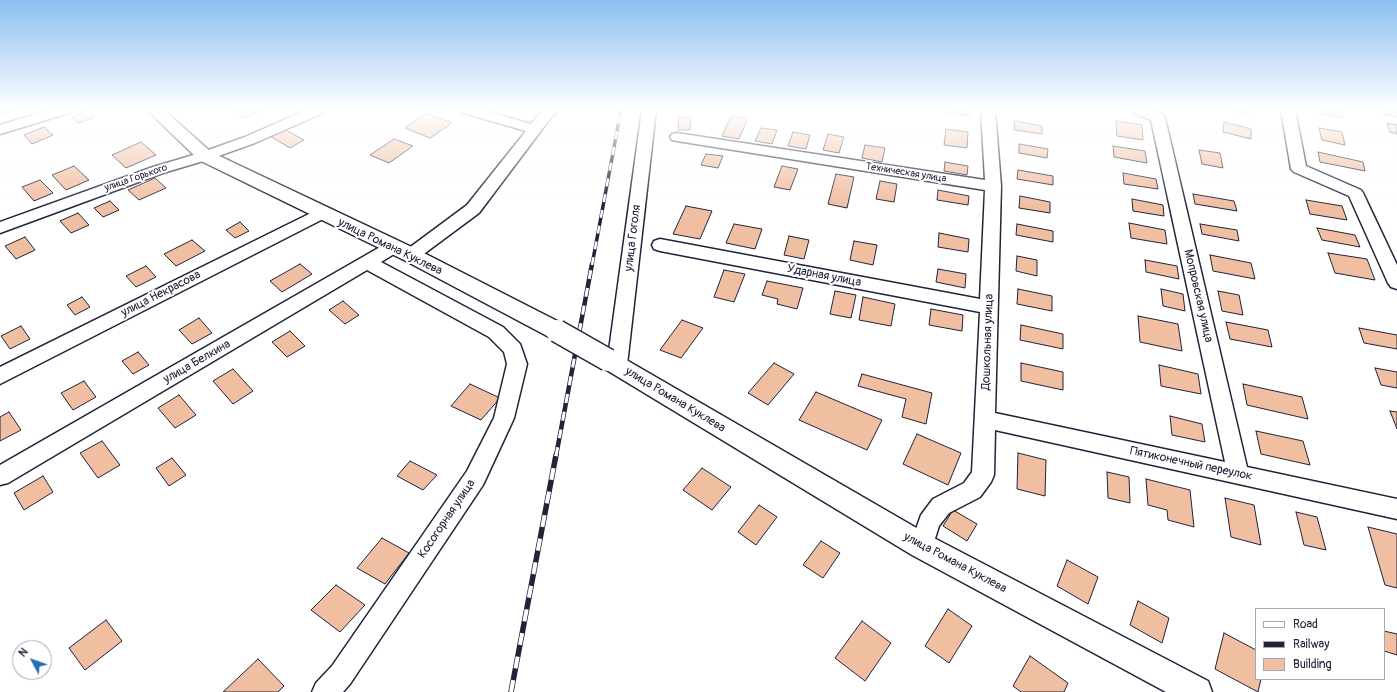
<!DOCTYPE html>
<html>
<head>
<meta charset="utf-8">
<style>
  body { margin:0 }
  #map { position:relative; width:1397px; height:692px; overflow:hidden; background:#fff; font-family:Pangolin,sans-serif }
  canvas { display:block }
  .legend { position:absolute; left:1255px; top:608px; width:130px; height:72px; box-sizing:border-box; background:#fff; border:1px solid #a7a7b1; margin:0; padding:5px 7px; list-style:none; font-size:12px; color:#22223b }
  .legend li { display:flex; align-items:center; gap:8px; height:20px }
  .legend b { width:20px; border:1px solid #a7a7b1 }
  .north { position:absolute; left:12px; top:640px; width:40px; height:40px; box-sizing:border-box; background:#fff; border:1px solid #a7a7b1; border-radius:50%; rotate:311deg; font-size:11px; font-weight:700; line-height:16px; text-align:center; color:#22223b }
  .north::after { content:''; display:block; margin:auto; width:14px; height:18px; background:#1f6fb2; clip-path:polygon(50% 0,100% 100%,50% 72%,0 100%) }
</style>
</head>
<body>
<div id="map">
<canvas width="1397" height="692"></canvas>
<ul class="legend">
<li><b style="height:5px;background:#fff"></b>Road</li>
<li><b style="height:5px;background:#22223b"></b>Railway</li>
<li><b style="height:11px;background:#f0bfa1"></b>Building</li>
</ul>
<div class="north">N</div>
</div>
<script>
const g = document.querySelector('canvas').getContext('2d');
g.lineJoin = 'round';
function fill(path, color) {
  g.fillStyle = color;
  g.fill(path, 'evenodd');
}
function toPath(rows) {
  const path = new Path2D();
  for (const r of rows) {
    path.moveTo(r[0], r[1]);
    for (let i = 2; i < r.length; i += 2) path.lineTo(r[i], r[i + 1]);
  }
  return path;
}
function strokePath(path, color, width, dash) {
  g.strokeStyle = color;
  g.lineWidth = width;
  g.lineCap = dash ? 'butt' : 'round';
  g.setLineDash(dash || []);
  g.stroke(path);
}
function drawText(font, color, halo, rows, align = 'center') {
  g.font = font + ' Pangolin,sans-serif';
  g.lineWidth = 4;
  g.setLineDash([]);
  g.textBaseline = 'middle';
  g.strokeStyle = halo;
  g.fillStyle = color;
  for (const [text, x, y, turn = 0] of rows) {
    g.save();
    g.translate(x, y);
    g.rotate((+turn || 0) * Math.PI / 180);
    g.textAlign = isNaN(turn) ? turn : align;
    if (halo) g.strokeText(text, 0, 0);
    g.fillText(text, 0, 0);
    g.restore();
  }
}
const building = toPath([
  [0,110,16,110,3,115,0,110],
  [88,110,95,117,78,123,72,117,88,110],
  [234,110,263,110,244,118,234,110],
  [948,110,970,110,970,116,948,113,948,110],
  [1230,110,1250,110,1250,114,1230,110],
  [1317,110,1342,111,1343,118,1318,113,1317,110],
  [1382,110,1397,110,1397,117,1384,115,1382,110],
  [427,113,452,123,430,138,405,128,427,113],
  [731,116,748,118,739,139,722,136,731,116],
  [679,117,691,117,690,130,678,130,679,117],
  [1015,121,1042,126,1042,134,1014,130,1015,121],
  [1116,121,1142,125,1143,140,1117,136,1116,121],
  [1224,122,1251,129,1251,139,1223,132,1224,122],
  [1387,123,1397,125,1397,134,1390,132,1387,123],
  [44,127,53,135,32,144,24,135,44,127],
  [761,128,777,130,772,144,755,141,761,128],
  [1319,128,1342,132,1345,145,1322,140,1319,128],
  [284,129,304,140,290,148,270,136,284,129],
  [946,129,968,132,967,148,944,145,946,129],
  [793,132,810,135,806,149,788,146,793,132],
  [828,134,844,137,839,153,823,150,828,134],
  [394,139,413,146,389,163,370,155,394,139],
  [141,142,156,155,126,168,112,155,141,142],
  [1019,144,1048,149,1047,158,1019,153,1019,144],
  [865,145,885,148,882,162,862,158,865,145],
  [1113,146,1145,151,1147,163,1114,157,1113,146],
  [1199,150,1220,153,1223,168,1202,164,1199,150],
  [1318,152,1363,162,1365,171,1320,162,1318,152],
  [706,154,723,156,718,168,701,165,706,154],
  [945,162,968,166,967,175,944,171,945,162],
  [74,166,89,180,66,190,52,175,74,166],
  [782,166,798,169,790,190,774,187,782,166],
  [1018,170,1053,176,1053,185,1017,179,1018,170],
  [1123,173,1156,179,1158,189,1124,184,1123,173],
  [836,174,854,177,847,208,828,204,836,174],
  [155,178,166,188,139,200,128,190,155,178],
  [40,180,53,193,34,201,22,187,40,180],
  [880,181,897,184,894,202,876,199,880,181],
  [938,190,969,196,968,205,937,200,938,190],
  [1193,194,1234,201,1237,211,1195,204,1193,194],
  [1020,196,1050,202,1050,213,1019,208,1020,196],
  [1132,199,1163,205,1164,216,1133,211,1132,199],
  [1306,200,1342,206,1347,220,1310,214,1306,200],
  [110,201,119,210,103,217,94,208,110,201],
  [686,206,712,211,700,239,673,234,686,206],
  [78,213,89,225,71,233,60,221,78,213],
  [240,222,249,231,235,238,226,230,240,222],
  [1129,223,1165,230,1167,244,1131,238,1129,223],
  [734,224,762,229,755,249,726,243,734,224],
  [1017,224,1053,231,1053,242,1016,235,1017,224],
  [1200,224,1237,230,1239,241,1202,234,1200,224],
  [1317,228,1355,235,1360,247,1322,240,1317,228],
  [939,233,969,239,968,252,938,247,939,233],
  [789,236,809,240,804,259,784,255,789,236],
  [25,237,35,250,16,259,5,246,25,237],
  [192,240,205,251,176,266,164,254,192,240],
  [854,241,877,245,873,265,850,260,854,241],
  [1328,253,1367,259,1375,280,1335,273,1328,253],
  [1210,255,1251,263,1255,279,1213,271,1210,255],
  [1017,256,1037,260,1037,276,1016,271,1017,256],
  [1145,260,1177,266,1179,279,1146,272,1145,260],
  [300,264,312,274,282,292,270,281,300,264],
  [146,266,156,277,136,287,126,276,146,266],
  [938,269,966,274,965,288,936,282,938,269],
  [724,270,745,274,734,302,714,297,724,270],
  [767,281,803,288,797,309,777,304,778,299,762,295,767,281],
  [1018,289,1052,296,1052,311,1017,304,1018,289],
  [1161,289,1183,294,1185,311,1163,306,1161,289],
  [835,291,856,295,851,318,830,314,835,291],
  [1218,291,1239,295,1243,315,1222,311,1218,291],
  [82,297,90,307,75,315,67,305,82,297],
  [863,297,895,304,891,326,859,320,863,297],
  [343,301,359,315,345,324,329,310,343,301],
  [931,309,963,315,962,331,929,325,931,309],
  [1138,316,1178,324,1182,351,1140,342,1138,316],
  [199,318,212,333,192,344,179,330,199,318],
  [682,320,703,328,681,358,660,350,682,320],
  [1226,322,1268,330,1272,347,1230,339,1226,322],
  [1021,325,1063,334,1063,349,1020,340,1021,325],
  [21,326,30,339,10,349,1,336,21,326],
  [1359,328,1397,335,1397,349,1364,343,1359,328],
  [290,331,305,346,287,357,272,342,290,331],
  [138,352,149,365,133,374,122,361,138,352],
  [774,363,794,374,768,405,748,393,774,363],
  [1021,363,1063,372,1063,390,1021,381,1021,363],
  [1159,365,1198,374,1201,394,1161,386,1159,365],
  [1375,368,1397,372,1397,388,1381,385,1375,368],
  [233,369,253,391,233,404,213,381,233,369],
  [862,374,932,393,926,424,902,417,906,399,858,386,862,374],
  [84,381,96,397,73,410,61,393,84,381],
  [470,384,500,398,481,420,451,406,470,384],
  [1243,384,1302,397,1308,419,1247,405,1243,384],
  [816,392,882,420,867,450,799,420,816,392],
  [179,395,196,415,175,428,158,408,179,395],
  [1390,411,1397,412,1397,429,1390,411],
  [9,412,21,430,0,441,0,417,9,412],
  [1170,416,1202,424,1205,442,1172,435,1170,416],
  [1256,431,1303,441,1310,465,1261,454,1256,431],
  [917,434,961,453,948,485,903,464,917,434],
  [102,441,120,465,98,478,80,453,102,441],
  [1018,453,1046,460,1045,496,1017,489,1018,453],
  [172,458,186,475,169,486,156,468,172,458],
  [410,461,437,475,423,490,397,476,410,461],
  [702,468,731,487,712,510,683,490,702,468],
  [1107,472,1129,477,1130,503,1108,498,1107,472],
  [43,476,53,492,24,510,14,493,43,476],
  [1146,479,1190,490,1194,527,1168,520,1167,510,1148,505,1146,479],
  [1225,498,1254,505,1261,545,1231,537,1225,498],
  [759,505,777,517,756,545,738,532,759,505],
  [953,510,977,524,967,541,943,526,953,510],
  [1296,512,1317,517,1326,550,1304,545,1296,512],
  [1368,527,1397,534,1397,588,1385,585,1368,527],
  [382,538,409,553,385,584,357,568,382,538],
  [821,541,840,553,823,578,803,565,821,541],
  [1067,560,1098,577,1088,604,1057,586,1067,560],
  [336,585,365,605,340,632,311,610,336,585],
  [1138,601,1169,618,1162,643,1130,625,1138,601],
  [948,609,972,626,949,663,925,646,948,609],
  [106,620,122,641,85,670,69,648,106,620],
  [862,621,891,643,865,681,835,658,862,621],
  [1384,631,1397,634,1397,655,1384,651,1384,631],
  [1224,633,1256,650,1256,679,1261,679,1258,692,1215,669,1224,633],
  [1030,656,1068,683,1064,692,1021,692,1013,686,1030,656],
  [258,659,284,686,278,692,223,692,258,659]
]);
fill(building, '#f0bfa1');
strokePath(building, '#22223b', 1);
const street = toPath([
  [49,110,71,110,69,113,0,134,0,125,49,110],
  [306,110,325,110,323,113,255,143,210,159,163,173,0,233,0,222,153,167,200,153,245,137,306,110],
  [461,110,483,110,531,124,542,110,560,110,552,116,479,213,417,259,411,261,405,259,402,255,405,251,467,205,526,131,463,113,461,110],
  [642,110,656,110,627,365,624,370,617,372,610,370,607,365,642,110],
  [981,110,995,110,1001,186,995,413,1225,462,1151,120,1134,113,1132,110,1151,110,1163,115,1165,118,1247,467,1397,499,1397,519,995,430,994,475,991,482,980,497,949,513,939,526,930,554,922,557,914,554,910,546,921,515,933,499,964,483,972,472,980,312,660,251,654,249,652,245,654,241,660,239,980,299,985,190,677,141,672,140,670,137,672,134,677,133,985,180,981,110],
  [1281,110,1295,110,1306,166,1361,190,1363,193,1397,265,1397,289,1391,287,1388,283,1349,196,1294,172,1291,169,1281,110],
  [321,208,327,209,329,213,327,217,0,384,0,367,321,208],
  [393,241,399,243,401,247,399,251,381,262,503,327,520,344,527,364,514,418,483,485,350,684,343,692,312,692,316,683,332,666,467,471,494,418,507,364,504,352,489,337,367,270,8,483,0,485,0,465,361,258,387,243,393,241]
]);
const secondary = toPath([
  [147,110,164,110,211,152,418,250,565,325,568,331,565,337,557,339,549,337,404,260,199,160,147,110],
  [608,351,616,354,932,537,1208,681,1212,692,1166,692,912,555,600,366,597,360,600,354,608,351]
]);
strokePath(street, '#22223b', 3);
strokePath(secondary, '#22223b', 3);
fill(street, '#fff');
fill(secondary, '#fff');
const railFar2 = toPath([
  [592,265,621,110]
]);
const railFar1 = toPath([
  [556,456,592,264]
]);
const rail = toPath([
  [511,692,556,455]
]);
strokePath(railFar2, '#22223b', 3.5);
strokePath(railFar1, '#22223b', 4.5);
strokePath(rail, '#22223b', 5.5);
strokePath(railFar2, '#fff', 2.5, [8]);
strokePath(railFar1, '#fff', 3, [9]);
strokePath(rail, '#fff', 4, [12]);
const secondaryBridge = toPath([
  [557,331,608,360]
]);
strokePath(secondaryBridge, '#22223b', 25, []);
strokePath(secondaryBridge, '#fff', 22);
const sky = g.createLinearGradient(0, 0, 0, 207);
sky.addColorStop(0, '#8bbff0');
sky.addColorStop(0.53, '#fff');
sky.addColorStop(1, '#ffffff00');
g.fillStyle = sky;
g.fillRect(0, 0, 1397, 207);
drawText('10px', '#22223b', '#fff', [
  ["Техническая улица",906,173,9],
  ["улица Горького",136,178,-19]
]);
drawText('12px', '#22223b', '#fff', [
  ["улица Гоголя",633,238,-83],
  ["улица Романа Куклева",390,247,26],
  ["Ударная улица",824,276,11],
  ["улица Некрасова",161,294,-27],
  ["Мопровская улица",1198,296,77],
  ["Дошкольная улица",988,342,-88],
  ["улица Белкина",197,362,-30],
  ["улица Романа Куклева",675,400,31],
  ["Пятиконечный переулок",1191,464,12],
  ["Косогорная улица",447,519,-56],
  ["улица Романа Куклева",955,563,28]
]);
</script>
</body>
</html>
